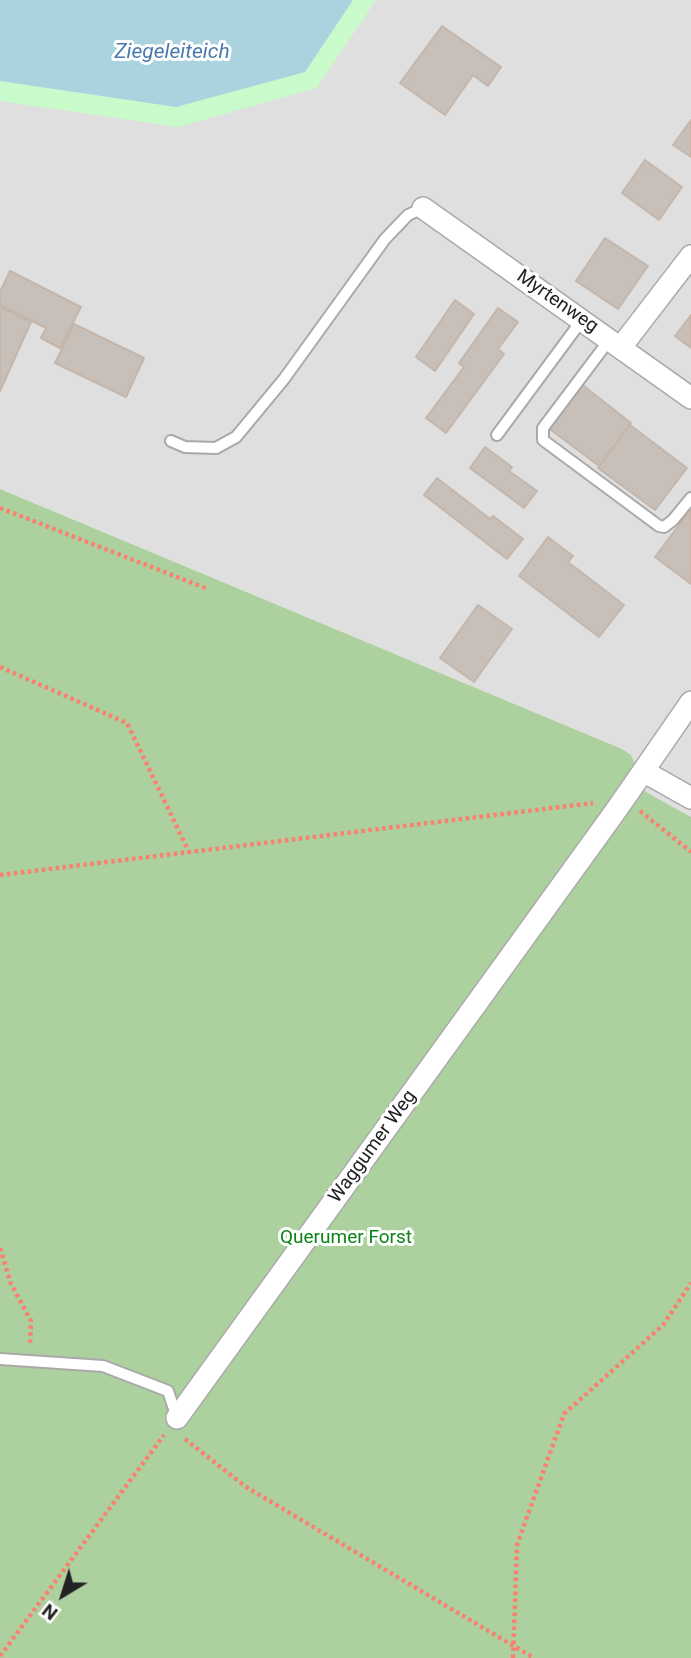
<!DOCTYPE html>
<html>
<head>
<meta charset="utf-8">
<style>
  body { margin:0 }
  #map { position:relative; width:691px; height:1658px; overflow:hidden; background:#f2efe9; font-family:Roboto,sans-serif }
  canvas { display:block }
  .north { position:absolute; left:28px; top:1560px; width:70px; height:70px; -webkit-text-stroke:5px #fff; paint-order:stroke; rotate:218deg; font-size:19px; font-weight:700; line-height:28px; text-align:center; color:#222 }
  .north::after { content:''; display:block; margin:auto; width:24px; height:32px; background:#222; clip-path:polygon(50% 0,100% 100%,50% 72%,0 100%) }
</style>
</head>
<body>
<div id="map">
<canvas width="691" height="1658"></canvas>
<div class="north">N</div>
</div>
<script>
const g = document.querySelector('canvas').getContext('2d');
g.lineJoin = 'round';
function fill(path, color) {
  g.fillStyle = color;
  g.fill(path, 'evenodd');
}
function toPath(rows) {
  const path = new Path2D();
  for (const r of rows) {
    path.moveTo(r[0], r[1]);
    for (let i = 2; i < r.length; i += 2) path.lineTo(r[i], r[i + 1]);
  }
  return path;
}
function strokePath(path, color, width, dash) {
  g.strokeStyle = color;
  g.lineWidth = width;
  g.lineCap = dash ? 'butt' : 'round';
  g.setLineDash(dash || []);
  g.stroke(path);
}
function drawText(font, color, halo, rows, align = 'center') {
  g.font = font + ' Roboto,sans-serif';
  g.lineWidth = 6;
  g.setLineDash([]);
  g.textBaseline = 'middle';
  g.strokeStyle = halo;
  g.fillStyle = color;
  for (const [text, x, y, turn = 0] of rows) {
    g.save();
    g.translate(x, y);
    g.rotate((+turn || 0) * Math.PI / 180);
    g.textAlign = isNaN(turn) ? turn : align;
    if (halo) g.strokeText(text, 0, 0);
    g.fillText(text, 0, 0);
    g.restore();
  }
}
fill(toPath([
  [0,0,691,0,691,817,646,792,631,755,622,749,0,489]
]), '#e0dfdf');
fill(toPath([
  [0,489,622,749,631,755,646,792,691,817,691,1658,0,1658]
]), '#add19e');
fill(toPath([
  [0,0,376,0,317,88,178,127,0,101]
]), '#c8facc');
fill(toPath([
  [0,0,353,0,305,72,176,107,0,81]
]), '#aad3df');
const building = toPath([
  [442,26,501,67,488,86,473,75,445,115,400,83,442,26],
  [691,120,691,157,673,145,691,120],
  [645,160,682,187,659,220,622,193,645,160],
  [605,238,648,266,618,309,576,281,605,238],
  [10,271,81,307,60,348,41,338,46,328,0,305,0,292,10,271],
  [455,300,474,314,435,371,416,357,455,300],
  [0,307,31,322,0,391,0,307],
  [498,308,518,322,498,349,504,354,446,433,426,418,464,367,459,363,498,308],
  [691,315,691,348,675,336,691,315],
  [74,324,144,358,126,397,55,363,74,324],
  [580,383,631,423,599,466,547,427,580,383],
  [630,425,687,468,655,510,598,468,630,425],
  [485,447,512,467,509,471,537,491,524,508,470,468,485,447],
  [437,478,490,519,493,516,523,539,507,559,424,495,437,478],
  [691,509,691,584,655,557,691,509],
  [548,537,573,556,568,562,624,605,599,637,519,576,548,537],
  [478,605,512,629,474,682,440,658,478,605]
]);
fill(building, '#c7bfb8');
strokePath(building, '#c4b6ab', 2);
const lane = toPath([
  [610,339,543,428,543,440,659,526,664,527,673,520,691,498],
  [497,435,582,320],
  [171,441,185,447,216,448,236,437,284,379,385,239,408,215,423,208],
  [0,1359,103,1366,168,1391,177,1418]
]);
const street = toPath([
  [423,208,691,398],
  [621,347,691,256],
  [643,771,691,798],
  [177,1418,617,809,691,702]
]);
strokePath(lane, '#a9a9a9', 14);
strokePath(street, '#a9a9a9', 24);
strokePath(toPath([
  [0,508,208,589],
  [0,667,127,723,189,852],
  [640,811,691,852],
  [0,875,593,803],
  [0,1248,11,1284,31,1321,30,1345],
  [185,1439,246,1487,534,1658],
  [0,1656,164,1435],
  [513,1658,517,1545,564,1414,663,1325,691,1283]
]), '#fa8072', 4.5, [3.5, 3.5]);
strokePath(lane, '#fff', 10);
strokePath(street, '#fff', 21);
drawText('19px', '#222', '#fff', [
  ["Myrtenweg",557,302,35],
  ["Waggumer Weg",373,1147,-54]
]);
drawText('19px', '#0c8416', '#fff', [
  ["Querumer Forst",346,1238]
]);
drawText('italic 21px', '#4a7aab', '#fff', [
  ["Ziegeleiteich",172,53]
]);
</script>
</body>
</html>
